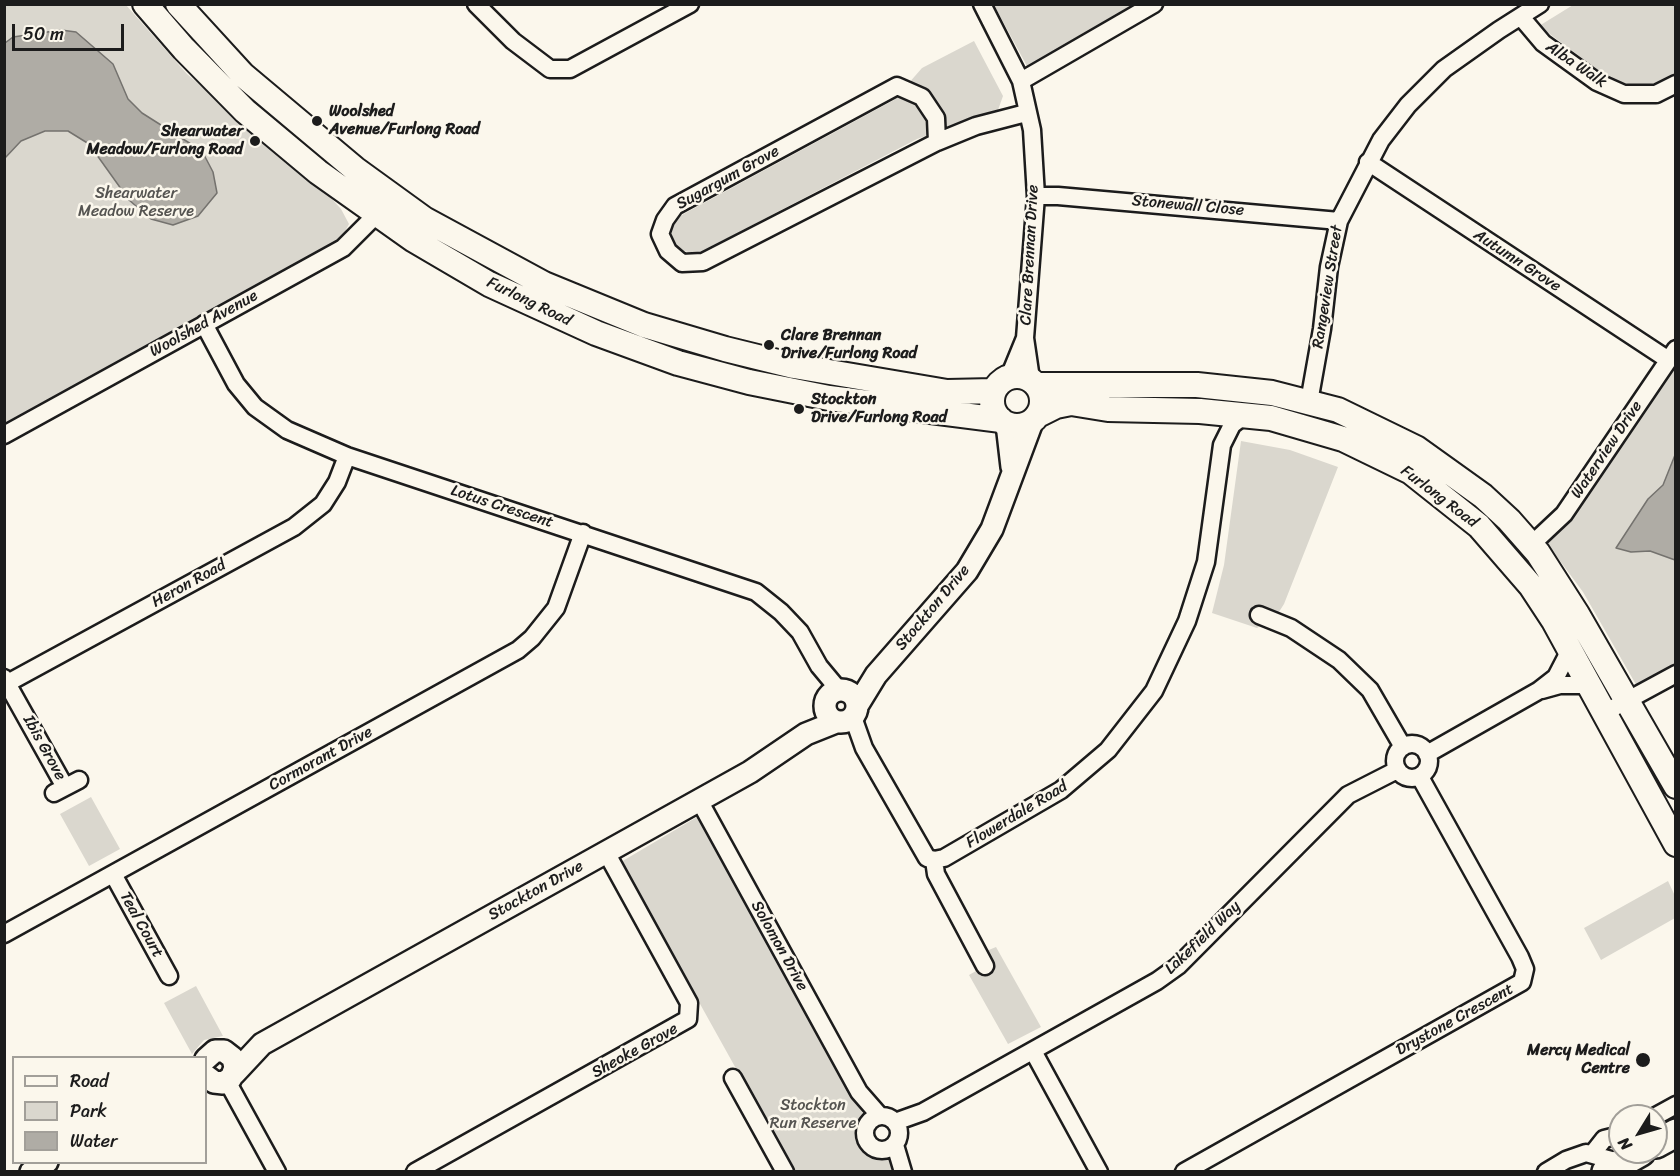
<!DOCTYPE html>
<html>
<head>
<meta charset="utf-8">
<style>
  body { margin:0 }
  #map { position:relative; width:1680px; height:1176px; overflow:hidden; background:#fbf7ec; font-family:Sriracha,sans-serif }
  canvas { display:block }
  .frame { position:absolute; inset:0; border:6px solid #1c1c1c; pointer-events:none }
  .legend { position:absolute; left:12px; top:1056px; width:195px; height:108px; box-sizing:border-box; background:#fbf7ec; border:2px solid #a29f99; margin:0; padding:8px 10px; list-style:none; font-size:18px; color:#1c1c1c }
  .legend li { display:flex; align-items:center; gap:12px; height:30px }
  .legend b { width:30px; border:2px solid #a29f99 }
  .north { position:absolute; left:1608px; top:1104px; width:60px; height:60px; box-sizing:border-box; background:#fbf7ec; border:2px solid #a29f99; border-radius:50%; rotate:233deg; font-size:16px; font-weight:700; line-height:24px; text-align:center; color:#1c1c1c }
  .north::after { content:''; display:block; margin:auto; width:21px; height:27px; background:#1c1c1c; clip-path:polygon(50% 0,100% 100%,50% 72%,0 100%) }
  .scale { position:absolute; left:12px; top:24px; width:112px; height:27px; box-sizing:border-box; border:3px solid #1c1c1c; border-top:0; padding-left:8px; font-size:18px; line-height:21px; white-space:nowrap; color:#1c1c1c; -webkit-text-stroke:4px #fbf7ec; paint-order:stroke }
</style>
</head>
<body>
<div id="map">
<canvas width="1680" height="1176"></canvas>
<div class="frame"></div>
<ul class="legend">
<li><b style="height:8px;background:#fbf7ec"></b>Road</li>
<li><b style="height:16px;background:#dad7ce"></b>Park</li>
<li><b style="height:16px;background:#afaca5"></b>Water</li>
</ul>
<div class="north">N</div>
<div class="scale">50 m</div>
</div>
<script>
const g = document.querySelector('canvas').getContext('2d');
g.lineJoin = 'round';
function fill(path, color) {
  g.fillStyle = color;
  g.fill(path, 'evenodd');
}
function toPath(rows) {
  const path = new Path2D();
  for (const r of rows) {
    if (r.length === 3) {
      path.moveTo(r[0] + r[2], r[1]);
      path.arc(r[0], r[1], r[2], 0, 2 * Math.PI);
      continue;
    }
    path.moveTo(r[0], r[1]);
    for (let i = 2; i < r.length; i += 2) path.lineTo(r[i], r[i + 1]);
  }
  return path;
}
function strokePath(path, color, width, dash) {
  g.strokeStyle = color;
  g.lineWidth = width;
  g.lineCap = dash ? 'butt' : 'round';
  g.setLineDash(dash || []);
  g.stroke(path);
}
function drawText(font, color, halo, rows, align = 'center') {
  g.font = font + ' Sriracha,sans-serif';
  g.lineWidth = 5;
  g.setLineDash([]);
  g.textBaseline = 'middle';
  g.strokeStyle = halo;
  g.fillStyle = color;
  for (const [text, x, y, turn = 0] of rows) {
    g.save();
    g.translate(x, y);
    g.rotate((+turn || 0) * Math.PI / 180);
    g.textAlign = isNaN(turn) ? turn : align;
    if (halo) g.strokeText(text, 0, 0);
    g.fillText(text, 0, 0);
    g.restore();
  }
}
fill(toPath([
  [5,5,126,5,187,74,321,187,341,209,349,224,341,239,5,424],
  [994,5,1141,5,1028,68],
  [1573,5,1675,5,1675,74,1672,79,1639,87,1610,79,1539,26],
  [974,41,1003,96,998,110,917,139,697,254,679,250,673,242,670,233,678,217,894,100,922,68],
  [1675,364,1675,667,1638,688,1583,592,1543,538,1593,488],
  [1241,441,1290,450,1338,467,1284,604,1277,615,1257,628,1212,613,1224,565],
  [91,797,120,849,89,866,60,814],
  [697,817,895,1171,793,1171,621,862],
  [1668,881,1675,896,1675,918,1601,960,1584,928],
  [996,947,1041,1027,1008,1044,969,975,990,963,984,952],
  [196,986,223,1036,204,1040,192,1054,164,1003]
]), '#dad7ce');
const water = toPath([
  [61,30,76,32,113,64,128,99,142,113,202,151,213,172,217,193,198,216,173,225,151,219,129,200,89,144,68,131,45,131,21,141,5,158,5,43,13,37,61,30],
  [1675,455,1675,560,1650,551,1631,552,1616,548,1648,499,1663,485,1675,455]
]);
fill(water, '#afaca5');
strokePath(water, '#74726e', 1.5);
const minor = toPath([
  [476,4,513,41,550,69,570,69,690,4],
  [982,4,1021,81,1032,130,1036,196,1025,338,1031,379],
  [1521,17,1543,43,1597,82,1624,94,1656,94,1676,84],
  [1021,81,1154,4],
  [937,142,936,118,922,97,897,86,675,206,665,220,660,234,668,251,682,263,703,262,937,142,976,126,1026,113],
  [1368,162,1667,359],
  [1036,196,1058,196,1339,221],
  [204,324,236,384,255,407,287,430,347,456,756,592,781,612,800,632,819,666,839,690],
  [1009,377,1025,338],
  [1309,402,1322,329,1329,267,1339,221,1381,140,1408,105,1444,69,1499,30,1540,4],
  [4,435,343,248,370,221,381,205],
  [1531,545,1564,514,1676,349],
  [1259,615,1291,628,1339,660,1370,690,1403,747],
  [4,678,65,787],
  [4,685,294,527,323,504,337,482,347,456],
  [1542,690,1560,685,1589,685],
  [1604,713,1676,674],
  [853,717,864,748,927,858,934,860,944,858,1061,790,1108,750,1154,691,1187,621,1206,562,1222,445,1232,425,1246,414],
  [1412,761,17],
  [1427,754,1538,691,1556,677,1570,650],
  [54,793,79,780],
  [699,800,859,1092,880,1116],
  [934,860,936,874,985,966],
  [113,874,169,976],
  [4,934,518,650,532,638,556,608,583,533],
  [1033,1051,1099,1172],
  [733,1078,785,1172],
  [227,1081,277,1172],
  [882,1133,17],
  [1656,1116,1676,1105],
  [895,1122,923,1112,1157,981,1178,966,1348,795,1397,770],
  [895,1145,903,1172],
  [1593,1153,1604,1139,1620,1135],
  [415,1172,688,1019,689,1003,606,852],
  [1184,1172,1522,982,1525,969,1520,957,1420,777],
  [1546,1172,1566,1160,1586,1153,1622,1163]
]);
const tertiary = toPath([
  [1007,424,1012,467],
  [841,706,16],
  [857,706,876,675,967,571,992,529,1032,422],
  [206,1059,215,1051,224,1051,233,1058,235,1068,231,1078,223,1083,214,1082,206,1076],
  [234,1074,262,1044,750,772,806,734,836,722],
  [31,1172,47,1162]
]);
const secondary = toPath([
  [145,4,184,49,245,111,318,172,414,240,489,284,596,333,678,363,749,382,829,398,1001,420],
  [178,4,243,75,355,169,424,219,544,284,644,325,725,349,794,366,947,392,994,391],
  [1017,401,25],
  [1037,385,1197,385,1272,393,1338,410,1416,448,1483,496,1509,520,1538,553,1577,614,1676,786],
  [1038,415,1056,406,1071,403,1108,409,1200,411,1271,418,1343,439,1411,472,1479,526,1531,586,1554,621,1676,844]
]);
const primary = toPath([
  [1656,1144,1676,1133],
  [1606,1172,1641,1152]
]);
strokePath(minor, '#1c1c1c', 21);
strokePath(tertiary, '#1c1c1c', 26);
strokePath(secondary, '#1c1c1c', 28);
strokePath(primary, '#1c1c1c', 32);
strokePath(minor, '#fbf7ec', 16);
strokePath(tertiary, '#fbf7ec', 21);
strokePath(secondary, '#fbf7ec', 24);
strokePath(primary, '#fbf7ec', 27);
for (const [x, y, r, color] of [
  [317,121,6,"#1c1c1c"],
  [255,141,6,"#1c1c1c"],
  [769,345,6,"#1c1c1c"],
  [799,409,6,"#1c1c1c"],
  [1643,1060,8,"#1c1c1c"]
]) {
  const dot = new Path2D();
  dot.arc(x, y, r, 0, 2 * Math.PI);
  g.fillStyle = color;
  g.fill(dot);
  strokePath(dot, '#fbf7ec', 2);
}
drawText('16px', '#1c1c1c', '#fbf7ec', [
  ["Alba Walk",1576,65,34],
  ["Sugargum Grove",728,178,-29],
  ["Stonewall Close",1188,206,5],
  ["Clare Brennan Drive",1030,255,-87],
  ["Autumn Grove",1517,261,33],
  ["Rangeview Street",1328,287,-81],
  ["Furlong Road",529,302,26],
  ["Woolshed Avenue",204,324,-29],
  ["Waterview Drive",1607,450,-56],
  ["Furlong Road",1439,497,37],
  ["Lotus Crescent",502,507,18],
  ["Heron Road",189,584,-29],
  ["Stockton Drive",933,608,-50],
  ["Ibis Grove",44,748,61],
  ["Cormorant Drive",321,759,-29],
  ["Flowerdale Road",1017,815,-31],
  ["Stockton Drive",536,891,-29],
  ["Teal Court",141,925,61],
  ["Lakefield Way",1203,938,-44],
  ["Solomon Drive",779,946,61],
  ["Drystone Crescent",1455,1020,-29],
  ["Sheoke Grove",635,1051,-29]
]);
drawText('bold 16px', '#1c1c1c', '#fbf7ec', [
  ["Woolshed",329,112],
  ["Avenue/Furlong Road",329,130],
  ["Shearwater",243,132,"right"],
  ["Meadow/Furlong Road",243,150,"right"],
  ["Clare Brennan",781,336],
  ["Drive/Furlong Road",781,354],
  ["Stockton",811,400],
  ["Drive/Furlong Road",811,418],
  ["Mercy Medical",1630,1051,"right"],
  ["Centre",1630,1069,"right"]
], 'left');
drawText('16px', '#555451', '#fbf7ec', [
  ["Shearwater",136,194],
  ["Meadow Reserve",136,212],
  ["Stockton",813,1106],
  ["Run Reserve",813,1124]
]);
</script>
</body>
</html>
